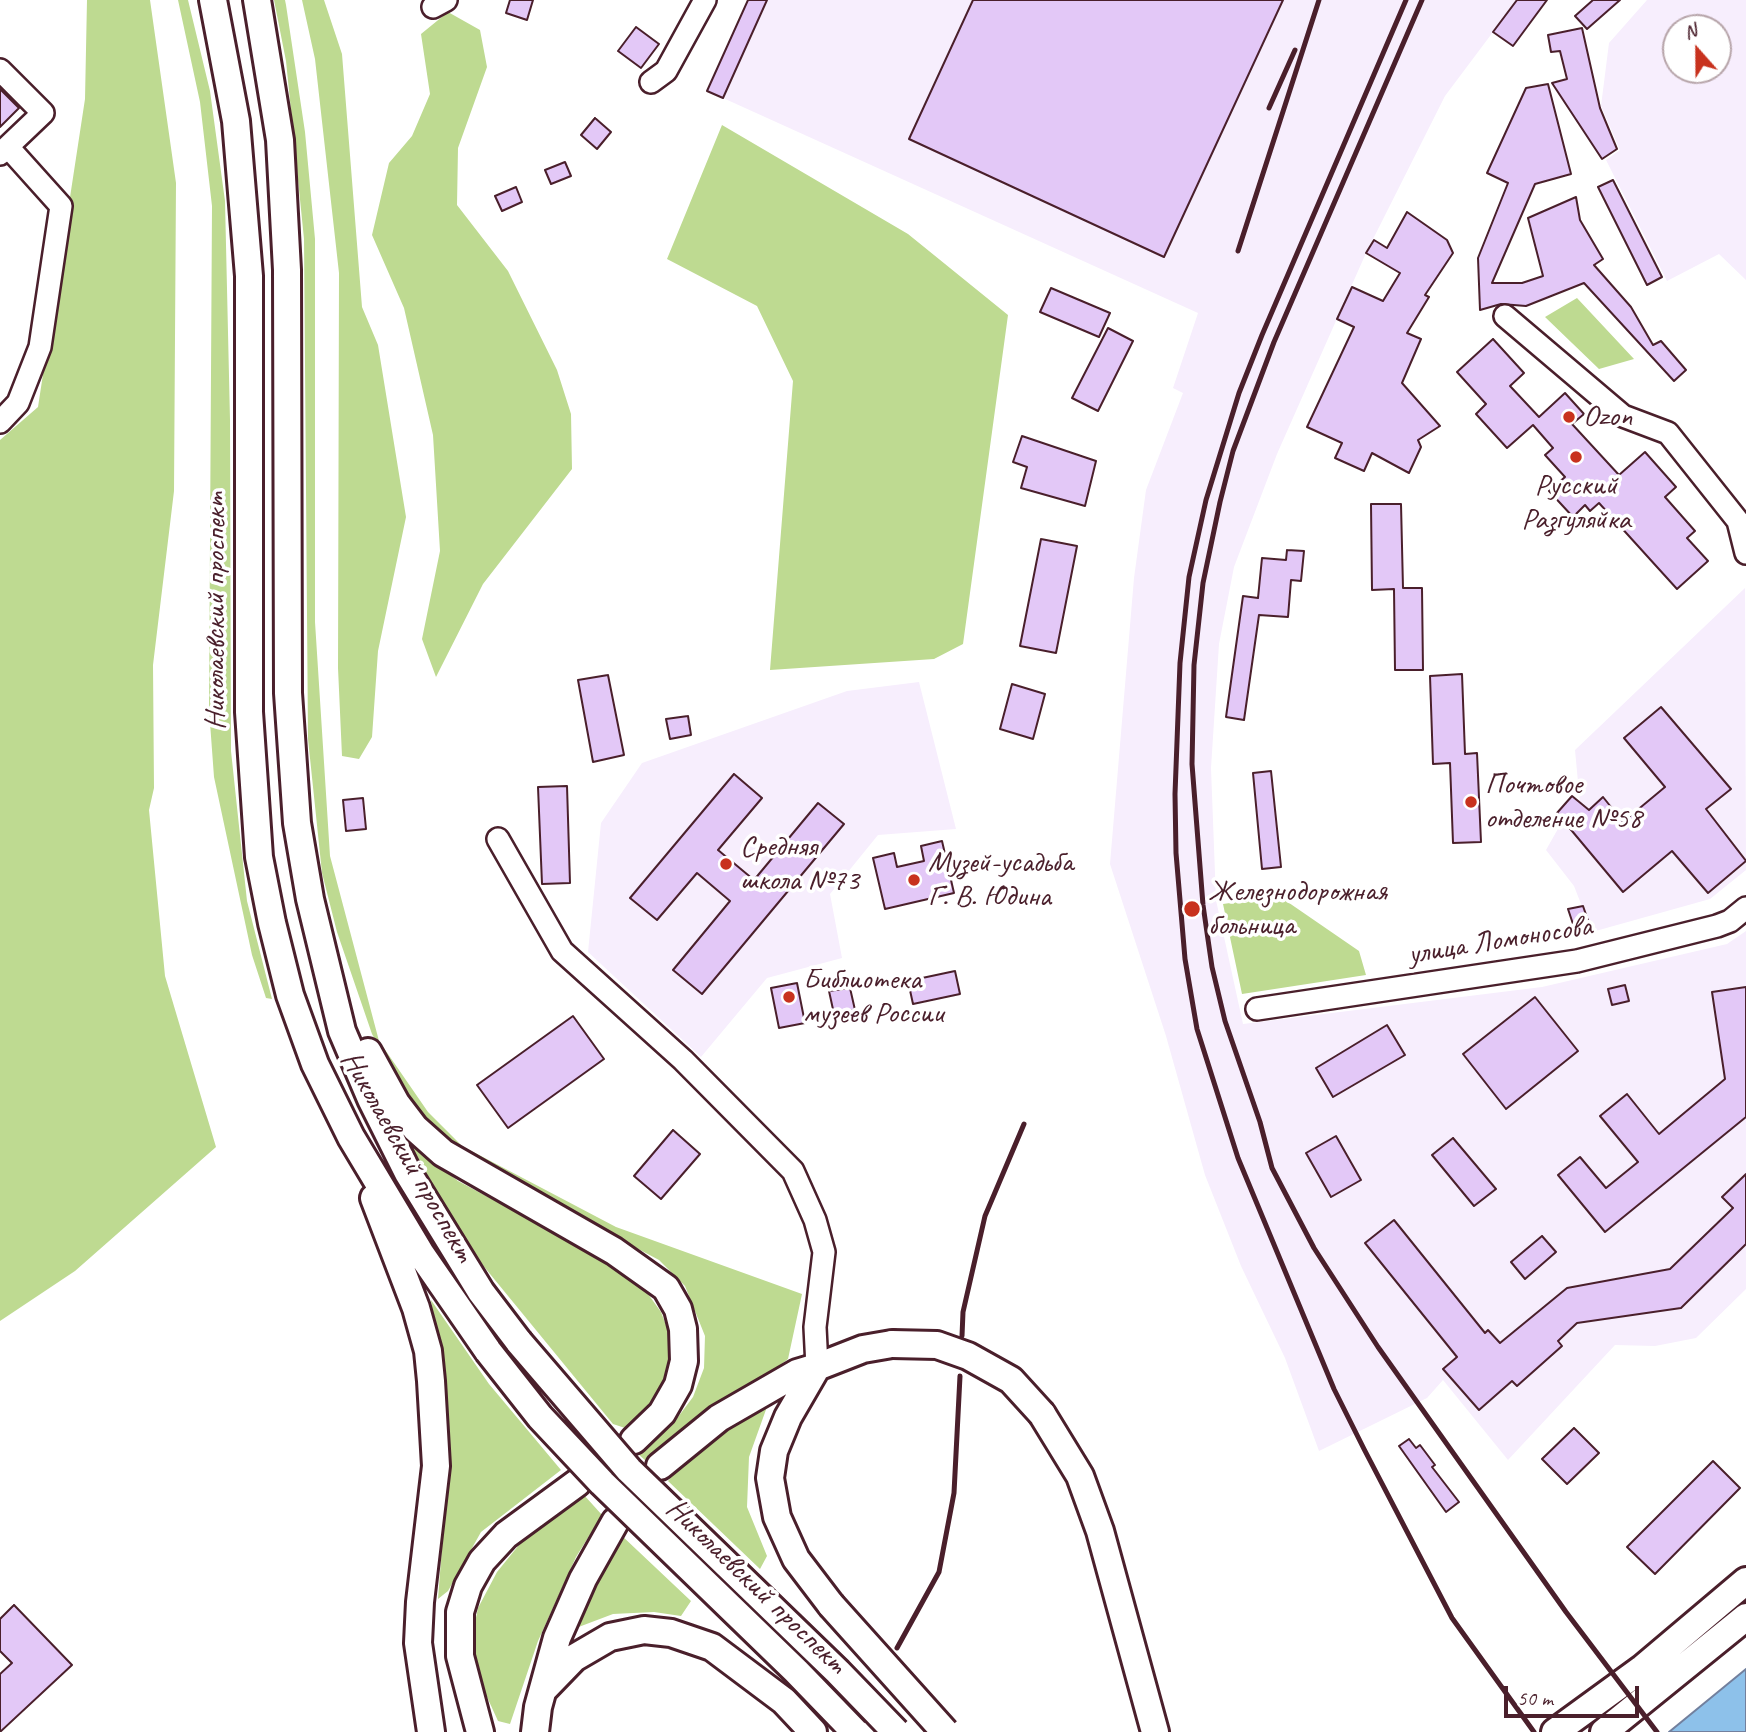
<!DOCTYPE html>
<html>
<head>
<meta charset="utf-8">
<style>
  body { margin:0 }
  #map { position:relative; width:1746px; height:1732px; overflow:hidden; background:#fff; font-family:Caveat,sans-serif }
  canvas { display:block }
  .north { position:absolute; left:1662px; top:14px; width:70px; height:70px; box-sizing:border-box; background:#fff; border:2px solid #b7a5aa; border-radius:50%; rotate:339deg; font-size:19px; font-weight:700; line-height:28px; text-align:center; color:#4a1f2b }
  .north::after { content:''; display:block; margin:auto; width:24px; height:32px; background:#c8321e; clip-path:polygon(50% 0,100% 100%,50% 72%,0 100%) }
  .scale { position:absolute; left:1504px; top:1686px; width:135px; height:32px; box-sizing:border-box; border:4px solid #4a1f2b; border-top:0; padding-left:9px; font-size:21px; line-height:24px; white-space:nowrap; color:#4a1f2b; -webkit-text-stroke:5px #fff; paint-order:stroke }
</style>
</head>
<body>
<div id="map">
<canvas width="1746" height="1732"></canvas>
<div class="north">N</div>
<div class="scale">50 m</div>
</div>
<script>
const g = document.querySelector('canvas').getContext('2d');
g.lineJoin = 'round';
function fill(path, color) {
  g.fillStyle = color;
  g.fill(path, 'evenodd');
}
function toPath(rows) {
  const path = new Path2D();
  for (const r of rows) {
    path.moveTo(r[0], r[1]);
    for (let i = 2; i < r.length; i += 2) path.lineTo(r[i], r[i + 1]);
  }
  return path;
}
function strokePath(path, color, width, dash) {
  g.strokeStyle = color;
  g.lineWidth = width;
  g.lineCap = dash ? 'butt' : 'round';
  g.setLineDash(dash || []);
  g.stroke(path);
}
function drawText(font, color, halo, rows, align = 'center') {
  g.font = font + ' Caveat,sans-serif';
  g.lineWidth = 7;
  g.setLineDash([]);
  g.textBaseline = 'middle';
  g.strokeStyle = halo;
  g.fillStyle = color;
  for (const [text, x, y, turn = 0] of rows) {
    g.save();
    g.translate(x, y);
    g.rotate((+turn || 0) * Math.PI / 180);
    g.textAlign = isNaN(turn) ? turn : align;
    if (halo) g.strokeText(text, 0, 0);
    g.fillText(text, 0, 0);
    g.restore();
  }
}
fill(toPath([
  [767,0,1517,0,1445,96,1366,253,1277,454,1234,567,1219,644,1211,768,1216,900,1243,1024,1542,987,1727,944,1746,931,1746,1289,1696,1338,1655,1346,1615,1345,1508,1460,1443,1380,1427,1398,1319,1451,1285,1358,1241,1266,1205,1175,1166,1036,1110,864,1134,578,1146,490,1183,393,1173,388,1198,313,723,98],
  [1647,0,1746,0,1746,280,1719,254,1667,281,1606,160,1620,150,1601,106,1609,43],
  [1676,28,1718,28,1718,70,1676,70],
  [1745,588,1746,870,1710,899,1592,932,1574,886,1546,850,1559,827,1580,803,1575,750],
  [919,682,956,829,878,835,830,894,842,958,767,978,701,1057,588,952,601,823,642,763,847,691]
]), '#f7eefd');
fill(toPath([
  [87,0,150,0,176,183,174,491,153,665,154,788,149,810,165,976,216,1147,75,1271,0,1321,0,440,38,407,85,99],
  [178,0,188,0,210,91,225,201,230,420,231,751,247,901,272,999,266,998,252,955,214,777,209,709,212,206,200,102],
  [274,0,285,0,286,5,305,132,315,239,315,622,330,856,379,1041,428,1112,462,1146,616,1227,802,1294,788,1359,766,1376,697,1418,646,1461,638,1454,672,1425,693,1397,704,1368,705,1336,685,1286,659,1260,471,1160,431,1125,394,1075,372,1034,337,932,322,873,308,739,304,239,286,61],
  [302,0,324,0,342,54,362,307,378,345,406,517,378,651,372,737,359,759,342,756,338,668,339,273,315,59],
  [448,12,480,30,487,67,458,148,457,205,508,271,557,370,571,414,572,469,483,584,436,677,422,639,440,551,433,435,404,308,372,235,389,163,412,136,430,94,421,34],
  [722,125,908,234,1008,315,963,644,934,659,770,670,793,381,757,306,667,259],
  [1577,298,1634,359,1599,369,1545,317],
  [1279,896,1359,951,1366,975,1242,994,1223,904],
  [408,1141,458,1181,625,1270,643,1287,661,1312,671,1338,668,1369,656,1397,625,1428,613,1424,472,1252],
  [431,1300,489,1384,561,1470,481,1532,448,1591,438,1599,447,1482,446,1430],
  [768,1404,749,1457,747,1507,767,1556,760,1569,668,1481,685,1461,734,1423],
  [584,1495,602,1515,576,1557,538,1641,510,1724,498,1721,477,1675,471,1642,478,1608,497,1572,523,1540,546,1519],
  [620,1534,691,1601,681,1616,654,1612,613,1614,576,1628]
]), '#beda91');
const water = toPath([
  [1746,1669,1746,1732,1669,1732,1746,1669]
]);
fill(water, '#8dc1ea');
strokePath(water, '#72809e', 2);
const building = toPath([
  [510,0,533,0,527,20,506,13,510,0],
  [748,0,767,0,723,98,707,91,748,0],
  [973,0,1283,0,1164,257,909,139,973,0],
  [1517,0,1547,0,1513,46,1493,32,1517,0],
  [1593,0,1620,0,1587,29,1575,16,1593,0],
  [636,27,659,44,641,68,618,51,636,27],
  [1582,28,1600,108,1617,149,1602,159,1552,83,1567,79,1560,51,1551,52,1548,35,1582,28],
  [1548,84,1571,174,1535,184,1492,283,1522,283,1543,276,1528,218,1576,197,1580,220,1603,259,1594,265,1631,307,1653,345,1661,341,1686,370,1674,381,1584,283,1526,306,1501,304,1480,310,1478,258,1508,183,1487,173,1526,88,1548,84],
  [0,89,19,108,0,127,0,89],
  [595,118,611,132,597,149,581,135,595,118],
  [565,162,571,176,551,184,545,170,565,162],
  [1613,180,1662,277,1647,285,1598,187,1613,180],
  [516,187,522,202,502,211,495,196,516,187],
  [1407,212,1447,240,1453,253,1425,295,1429,297,1407,333,1421,339,1402,383,1440,426,1418,440,1421,447,1409,473,1372,453,1364,471,1335,458,1342,443,1307,427,1354,327,1337,319,1352,287,1383,301,1400,273,1366,253,1374,240,1387,248,1407,212],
  [1051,288,1110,313,1099,337,1040,312,1051,288],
  [1108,328,1133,341,1098,411,1072,398,1108,328],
  [1493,339,1524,373,1510,386,1539,417,1565,393,1584,414,1572,424,1619,475,1645,452,1676,487,1665,497,1695,531,1687,538,1708,561,1677,589,1599,503,1590,511,1585,505,1573,517,1549,491,1565,477,1545,455,1553,448,1533,425,1507,448,1476,414,1486,404,1457,372,1493,339],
  [1022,436,1096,461,1085,506,1021,488,1027,467,1013,462,1022,436],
  [1371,504,1401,504,1403,588,1422,588,1423,670,1395,670,1394,589,1372,590,1371,504],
  [1041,539,1077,546,1056,653,1020,646,1041,539],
  [1287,550,1304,551,1301,581,1291,580,1288,617,1259,615,1244,720,1226,717,1243,596,1258,598,1262,558,1286,560,1287,550],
  [1462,674,1465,754,1477,753,1481,842,1453,843,1450,763,1433,764,1430,676,1462,674],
  [608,675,624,755,593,762,578,680,608,675],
  [1012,684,1045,694,1033,739,1000,729,1012,684],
  [1661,707,1731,789,1706,809,1746,861,1708,893,1672,851,1623,892,1557,813,1572,796,1589,810,1603,797,1623,822,1665,787,1624,738,1661,707],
  [688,716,691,735,670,739,666,719,688,716],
  [1271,771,1281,867,1262,869,1253,773,1271,771],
  [734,774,762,798,718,850,754,880,818,803,844,824,702,994,673,970,730,901,697,873,657,920,630,898,734,774],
  [567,786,570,883,542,884,538,787,567,786],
  [363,798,366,829,346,831,343,800,363,798],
  [942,841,954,893,885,909,873,858,894,853,897,867,924,861,921,846,942,841],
  [1583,906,1592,932,1577,936,1568,909,1583,906],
  [955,971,960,994,913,1004,908,981,955,971],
  [797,983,805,1023,779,1028,771,988,797,983],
  [1625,985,1629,1001,1612,1005,1608,989,1625,985],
  [1746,987,1746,1117,1605,1232,1558,1175,1580,1157,1606,1188,1638,1162,1600,1116,1627,1094,1659,1134,1725,1079,1712,992,1746,987],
  [850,988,855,1010,834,1014,829,991,850,988],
  [1535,997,1578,1051,1506,1109,1463,1054,1535,997],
  [573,1016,604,1059,508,1128,477,1085,573,1016],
  [1387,1025,1405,1055,1333,1097,1316,1068,1387,1025],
  [673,1130,700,1154,661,1199,634,1176,673,1130],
  [1336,1136,1361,1180,1331,1197,1306,1153,1336,1136],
  [1453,1138,1496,1189,1474,1206,1432,1155,1453,1138],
  [1746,1174,1746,1244,1681,1308,1577,1323,1558,1341,1562,1346,1517,1386,1512,1381,1479,1410,1443,1369,1457,1357,1365,1243,1394,1220,1485,1333,1488,1330,1500,1343,1567,1288,1670,1269,1733,1208,1722,1197,1746,1174],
  [1542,1236,1556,1252,1525,1279,1511,1262,1542,1236],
  [1574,1428,1599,1453,1567,1484,1542,1459,1574,1428],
  [1409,1439,1416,1448,1420,1445,1435,1465,1432,1467,1459,1502,1446,1512,1399,1446,1409,1439],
  [1713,1461,1740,1488,1655,1574,1627,1547,1713,1461],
  [14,1605,72,1665,0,1732,0,1674,12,1663,0,1651,0,1619,14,1605]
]);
fill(building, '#e3c8f7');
strokePath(building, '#4a1f2b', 2);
const minor = toPath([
  [433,7,446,0],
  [0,70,43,113,0,154],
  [651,82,666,71,705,0],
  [1505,316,1623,416,1668,433,1738,521,1746,553],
  [0,422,18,403,40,347,61,206,8,147],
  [498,839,562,951,683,1060,793,1171,815,1220,824,1252,815,1327,817,1367],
  [1257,1009,1577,961,1717,926,1730,921,1746,908]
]);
const major = toPath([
  [213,0,236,121,249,276,249,712,259,857,272,923,290,995,315,1064,351,1137,421,1254,488,1351],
  [257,0,280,140,287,270,288,693,297,823,310,899,342,1031,371,1099,408,1173,481,1292,519,1342],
  [368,1052,396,1103,415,1128,443,1153,614,1251,666,1288,678,1309,683,1329,684,1361,678,1385,662,1413,634,1440],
  [374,1198,416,1308,428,1351,431,1381,436,1466,420,1602,418,1643,431,1732],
  [1042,1414,1080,1476,1100,1531,1155,1732],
  [660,1466,719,1418,797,1373,817,1367],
  [831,1605,796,1559,777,1517,770,1478,774,1451,788,1417,817,1367,863,1349,892,1344],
  [544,1689,574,1658,610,1637,644,1630,671,1633,712,1647,784,1701,813,1732],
  [480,1732,460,1656,460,1612,468,1586,482,1561,506,1535,577,1483],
  [535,1732,538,1707,557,1638,583,1579,615,1522],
  [1555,1732,1643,1668,1746,1581],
  [1604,1732,1746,1617]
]);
strokePath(minor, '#4a1f2b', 26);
strokePath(major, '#4a1f2b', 32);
strokePath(minor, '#fff', 21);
strokePath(major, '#fff', 26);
strokePath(toPath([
  [1406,0,1262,335,1239,393,1206,500,1189,577,1180,663,1175,794,1176,853,1185,959,1197,1029,1238,1158,1334,1389,1364,1449,1452,1618,1534,1732],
  [1422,0,1274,342,1233,451,1220,502,1203,583,1194,665,1192,764,1203,905,1212,967,1225,1021,1260,1122,1272,1168,1314,1248,1378,1347,1566,1612,1657,1732],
  [1269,108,1295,50],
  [1238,251,1319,0],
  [962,1336,963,1312,985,1216,1024,1124],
  [897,1648,939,1572,954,1493,960,1376]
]), '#4a1f2b', 5);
const majorBridge = toPath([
  [519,1342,629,1470,838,1672,896,1732],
  [892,1344,937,1345,968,1356,1011,1380,1042,1414],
  [488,1351,540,1417,602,1483,796,1671,855,1732],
  [831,1605,945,1732]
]);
strokePath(majorBridge, '#4a1f2b', 32, []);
strokePath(majorBridge, '#fff', 26);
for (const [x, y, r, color] of [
  [1569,417,7,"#c8321e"],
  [1576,457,7,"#c8321e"],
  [1471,802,7,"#c8321e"],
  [726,864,7,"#c8321e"],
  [914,880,7,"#c8321e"],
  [1192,909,9,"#c8321e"],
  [789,997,7,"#c8321e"]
]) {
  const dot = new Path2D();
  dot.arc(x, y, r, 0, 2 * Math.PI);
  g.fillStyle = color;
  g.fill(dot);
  strokePath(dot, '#fff', 2.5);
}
drawText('30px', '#4a1f2b', '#fff', [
  ["Ozon",1583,417],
  ["Русский",1576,486,"center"],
  ["Разгуляйка",1576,520,"center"],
  ["Почтовое",1485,785],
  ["отделение №58",1485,819],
  ["Средняя",740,847],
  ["школа №73",740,881],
  ["Музей-усадьба",928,863],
  ["Г. В. Юдина",928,897],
  ["Железнодорожная",1208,892],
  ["больница",1208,926],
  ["Библиотека",803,980],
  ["музеев России",803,1014]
], 'left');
drawText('30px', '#4a1f2b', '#fff', [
  ["Николаевский проспект",216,611,-90],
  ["улица Ломоносова",1500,941,-9],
  ["Николаевский проспект",407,1157,60],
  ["Николаевский проспект",756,1587,44]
]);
</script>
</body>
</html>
